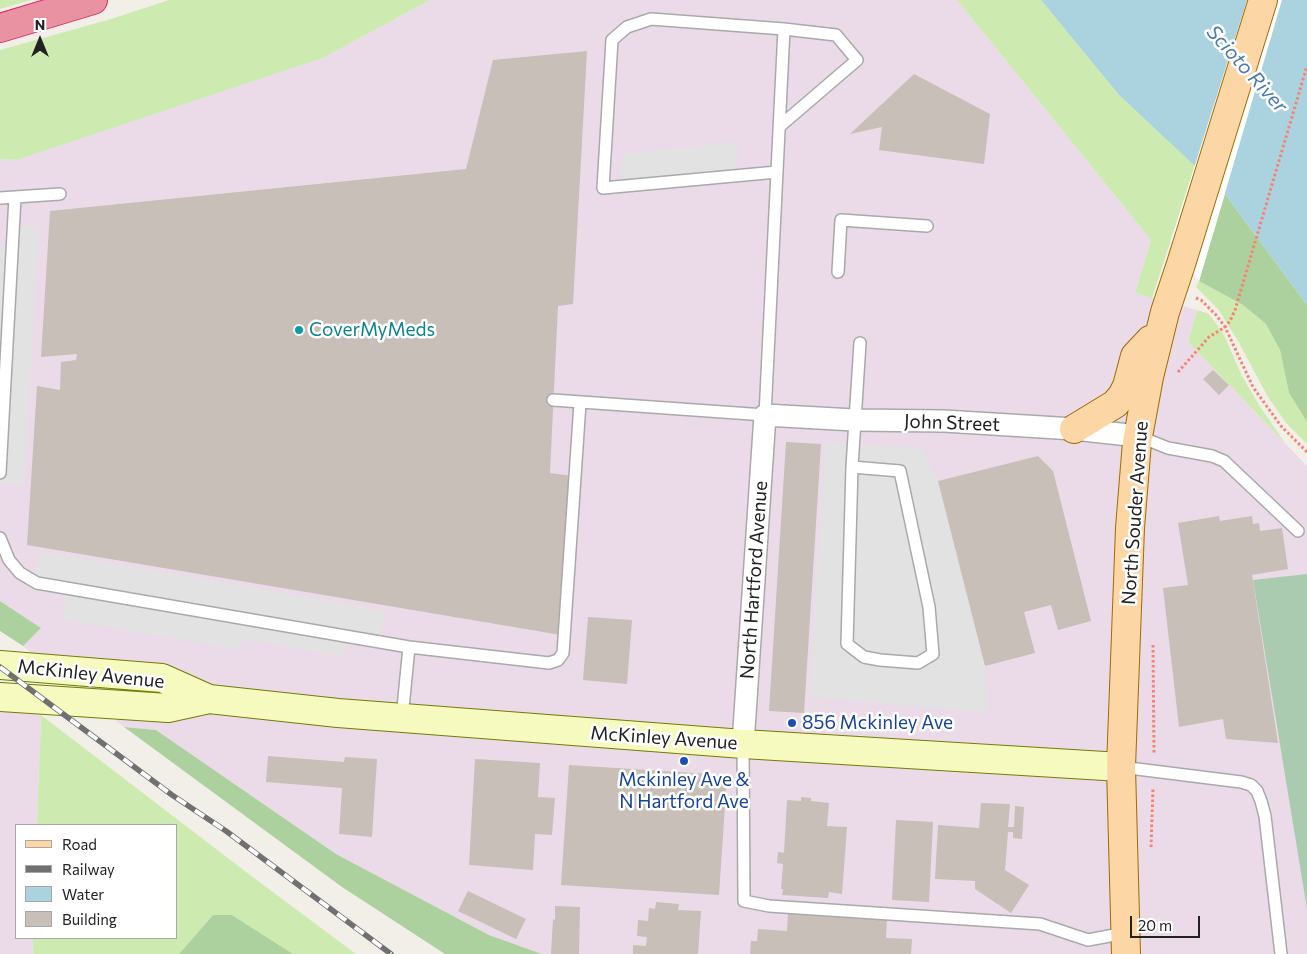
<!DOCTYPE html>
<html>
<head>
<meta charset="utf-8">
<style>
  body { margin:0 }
  #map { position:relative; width:1307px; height:954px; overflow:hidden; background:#f2efe9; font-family:Commissioner,sans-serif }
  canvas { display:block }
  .legend { position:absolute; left:15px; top:824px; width:162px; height:115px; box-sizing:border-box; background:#fff; border:1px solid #a7a7a7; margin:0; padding:6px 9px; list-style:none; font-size:15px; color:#222 }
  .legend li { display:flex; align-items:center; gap:10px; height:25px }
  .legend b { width:25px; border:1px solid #a7a7a7 }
  .north { position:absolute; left:15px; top:15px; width:50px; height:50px; -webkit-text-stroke:4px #fff; paint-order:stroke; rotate:0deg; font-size:14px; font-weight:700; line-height:20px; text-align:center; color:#222 }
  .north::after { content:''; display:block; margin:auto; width:18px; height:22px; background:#222; clip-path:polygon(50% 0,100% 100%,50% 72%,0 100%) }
  .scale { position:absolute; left:1130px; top:916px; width:70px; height:22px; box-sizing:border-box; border:2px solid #222; border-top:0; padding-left:6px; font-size:15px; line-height:18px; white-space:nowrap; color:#222; -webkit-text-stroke:4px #fff; paint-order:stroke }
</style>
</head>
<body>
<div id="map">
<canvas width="1307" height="954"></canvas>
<ul class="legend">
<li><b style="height:6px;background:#fcd6a4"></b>Road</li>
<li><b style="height:6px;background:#707070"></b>Railway</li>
<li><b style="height:14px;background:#aad3df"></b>Water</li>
<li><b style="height:14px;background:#c7bfb8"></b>Building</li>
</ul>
<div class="north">N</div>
<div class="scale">20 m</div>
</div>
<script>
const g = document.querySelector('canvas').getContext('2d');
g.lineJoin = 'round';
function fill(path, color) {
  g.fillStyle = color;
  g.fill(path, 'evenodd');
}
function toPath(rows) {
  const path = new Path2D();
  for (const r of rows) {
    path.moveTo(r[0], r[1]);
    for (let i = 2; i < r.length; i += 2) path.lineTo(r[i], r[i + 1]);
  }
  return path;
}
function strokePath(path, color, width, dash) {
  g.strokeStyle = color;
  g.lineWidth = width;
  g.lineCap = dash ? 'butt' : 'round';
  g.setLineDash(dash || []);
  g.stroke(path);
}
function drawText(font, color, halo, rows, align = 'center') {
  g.font = font + ' Commissioner,sans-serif';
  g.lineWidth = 5;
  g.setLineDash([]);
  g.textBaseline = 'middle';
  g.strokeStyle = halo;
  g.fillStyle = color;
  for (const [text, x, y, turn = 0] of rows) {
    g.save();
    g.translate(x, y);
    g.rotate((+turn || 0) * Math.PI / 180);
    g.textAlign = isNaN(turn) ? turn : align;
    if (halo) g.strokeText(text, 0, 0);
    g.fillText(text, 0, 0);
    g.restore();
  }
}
fill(toPath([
  [430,0,957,0,1151,240,1135,293,1197,310,1188,342,1307,466,1307,954,542,954,489,935,336,854,156,730,124,727,23,646,41,628,0,601,0,159,17,160,323,58],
  [0,687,41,715,37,825,16,825,16,938,33,938,33,954,0,954]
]), '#ebdbe8');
fill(toPath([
  [0,0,32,0,0,9],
  [169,0,430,0,323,58,17,160,0,159,0,50,111,19],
  [957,0,1041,0,1119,95,1195,165,1152,298,1135,293,1151,240],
  [1199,281,1243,305,1266,324,1280,350,1289,393,1307,422,1307,444,1286,423,1268,397,1239,343,1218,309,1196,287],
  [1197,310,1209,314,1223,333,1242,376,1259,405,1285,443,1188,342],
  [41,715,250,875,356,954,293,954,232,915,213,915,179,954,33,954,33,938,176,938,176,825,37,825]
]), '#cdebb0');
fill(toPath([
  [1225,194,1307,305,1307,422,1289,393,1280,350,1266,324,1243,305,1199,281],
  [0,601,41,628,23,646,0,631],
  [124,727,156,730,336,854,489,935,542,954,445,954,342,887],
  [213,915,232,915,293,954,179,954]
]), '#add19e');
fill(toPath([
  [1307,574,1307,909,1253,580]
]), '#aacbaf');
fill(toPath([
  [739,142,732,177,617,186,625,153],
  [14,225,39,227,24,485,0,484,0,247,12,245],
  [825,442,921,448,938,481,985,666,988,712,809,697],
  [40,551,386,611,379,642,347,637,343,657,243,639,241,650,63,620,67,589,33,581]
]), '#e2e2e2');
fill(toPath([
  [1041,0,1307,0,1307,305,1225,194,1119,95]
]), '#aad3df');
fill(toPath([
  [1247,0,1282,0,1199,281,1171,241]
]), '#fff');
fill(toPath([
  [587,51,573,304,558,306,550,473,572,476,561,635,27,545,37,386,60,390,61,362,76,360,77,354,41,357,50,211,466,169,493,60],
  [914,74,990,114,984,164,879,150,882,127,850,134],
  [1213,370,1229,385,1219,395,1203,379],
  [786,442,821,444,804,713,769,711],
  [1038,456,1053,471,1091,621,1058,630,1051,605,1024,612,1035,653,985,666,938,481],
  [1219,516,1220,521,1252,516,1253,524,1259,523,1260,531,1282,528,1288,569,1252,575,1278,743,1226,739,1223,719,1179,727,1163,588,1188,585,1178,523],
  [588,617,632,620,627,684,583,680],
  [268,756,344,762,345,757,377,759,372,837,339,834,342,788,266,782],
  [475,759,540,763,538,797,555,798,552,835,535,834,533,870,469,865],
  [569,765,727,775,719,895,561,885],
  [801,797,811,798,811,801,829,803,827,826,847,827,842,894,829,892,828,898,782,895,783,889,781,889,783,864,777,863,778,852,784,853,787,800,801,801],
  [981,803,1010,804,1008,827,1014,827,1015,806,1024,807,1022,839,1013,838,1013,832,1008,832,1005,870,1029,885,1011,913,975,889,975,881,935,879,938,825,979,828],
  [896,820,933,822,929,902,892,900],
  [468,891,526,919,516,939,458,911],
  [656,902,679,904,678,910,701,911,698,954,633,954,633,945,646,946,647,937,637,936,638,920,648,921,649,908,655,909],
  [555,906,580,907,579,954,551,954,553,919,555,920],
  [788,912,887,917,886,938,912,939,911,954,750,954,751,941,757,941,758,929,787,931]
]), '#c7bfb8');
const service = toPath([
  [777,172,603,188,612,40,627,27,651,19,784,29,836,35,857,60,780,126],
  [15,197,60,194],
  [0,198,15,197,0,473],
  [838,272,841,220,927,226],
  [553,400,765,415,784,29],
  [1138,436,1168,448,1212,456,1224,461,1298,531],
  [852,467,900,471,929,607,933,654,918,663,880,660,864,657,847,644,852,467,860,343],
  [0,538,9,560,20,573,37,583,409,647,402,718],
  [409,647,549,663,558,660,563,653,580,403],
  [743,744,744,901,769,906,1040,924,1088,940,1125,933],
  [1121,767,1241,782,1251,785,1257,791,1261,801,1265,816,1281,954]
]);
const minor = toPath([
  [743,744,765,415,854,420,944,421,1074,429,1138,436]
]);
const secondary = toPath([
  [0,665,162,678,209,699,338,713,743,744,1121,767],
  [0,697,168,708,209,699]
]);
const primary = toPath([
  [1074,429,1115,404,1122,396,1127,386,1135,356,1150,340],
  [1126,954,1121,767,1130,528,1137,442,1149,377,1165,312,1181,264,1263,0]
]);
const motorway = toPath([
  [0,28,93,0]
]);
strokePath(service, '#a9a9a9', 14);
strokePath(minor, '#a9a9a9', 24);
strokePath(secondary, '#707d05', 30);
strokePath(primary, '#a06b00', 30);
strokePath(motorway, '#dc2a67', 30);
strokePath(toPath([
  [1196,298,1201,300,1216,315,1225,327,1253,387,1281,426,1307,452],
  [1178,372,1209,337,1225,327,1230,321,1235,310,1307,66],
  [1153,645,1154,754],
  [1151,847,1153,788]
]), '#fa8072', 3, [2.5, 2.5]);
strokePath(service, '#fff', 11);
strokePath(minor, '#fff', 21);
strokePath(secondary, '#f7fabf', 28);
strokePath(primary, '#fcd6a4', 28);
strokePath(motorway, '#e892a2', 28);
const rail = toPath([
  [0,667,172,795,226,831,391,954]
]);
strokePath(rail, '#707070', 5.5);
strokePath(rail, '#fff', 4, [11]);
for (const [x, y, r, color] of [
  [299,330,5,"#0f9aa8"],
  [792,723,5,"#1a4fb4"],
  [684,761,5,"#1a4fb4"]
]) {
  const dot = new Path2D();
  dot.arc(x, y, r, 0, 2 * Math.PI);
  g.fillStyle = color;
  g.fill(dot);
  strokePath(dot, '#fff', 2);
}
drawText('19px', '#0d838f', '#fff', [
  ["CoverMyMeds",309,330]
], 'left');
drawText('19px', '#222', '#fff', [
  ["John Street",952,423,2],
  ["North Souder Avenue",1135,513,-86],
  ["North Hartford Avenue",754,580,-86],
  ["McKinley Avenue",91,674,6],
  ["McKinley Avenue",664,738,4]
]);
drawText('19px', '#164399', '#fff', [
  ["856 Mckinley Ave",802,723],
  ["Mckinley Ave &",684,780,"center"],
  ["N Hartford Ave",684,802,"center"]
], 'left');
drawText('italic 20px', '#4a7aab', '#fff', [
  ["Scioto River",1247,69,48]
]);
</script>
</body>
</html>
